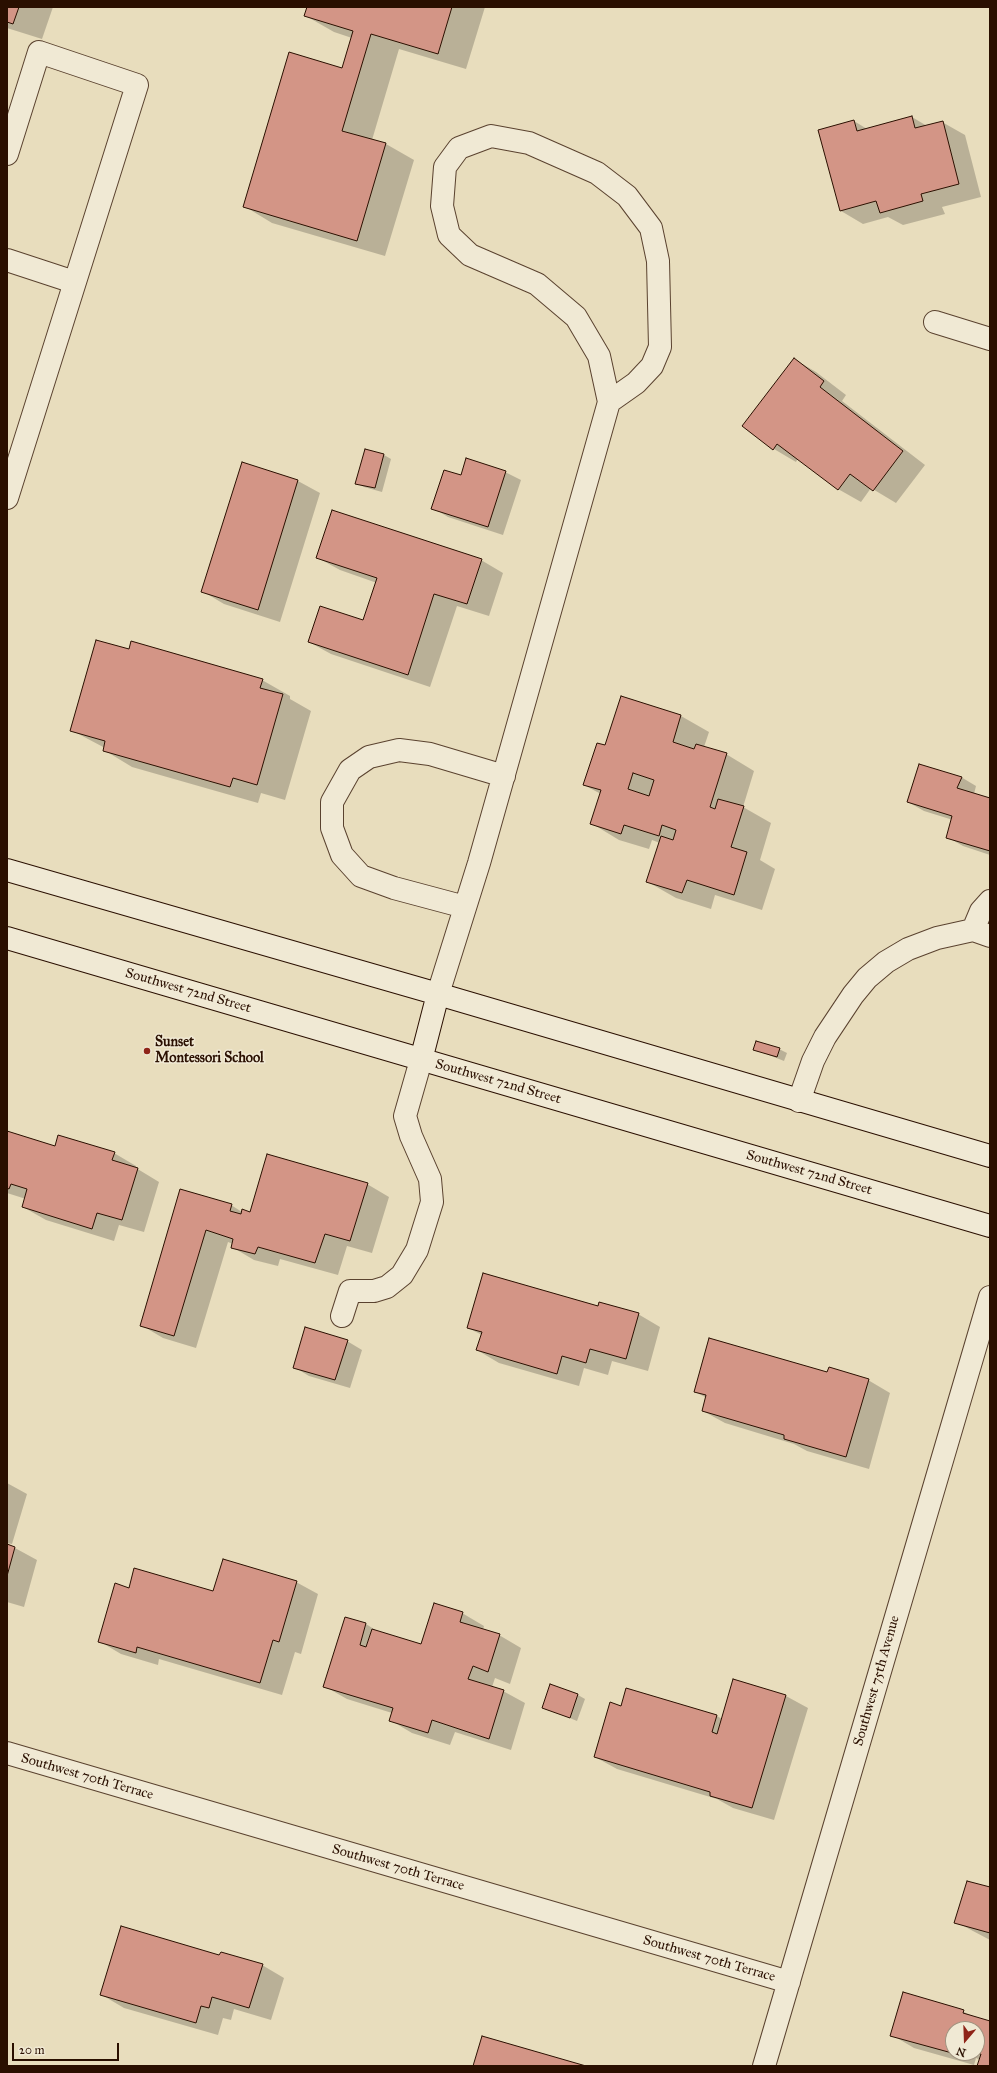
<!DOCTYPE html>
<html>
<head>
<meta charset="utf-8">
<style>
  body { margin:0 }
  #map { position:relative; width:997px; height:2073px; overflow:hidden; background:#e8ddbd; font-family:"IM FELL Great Primer",serif }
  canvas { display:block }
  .frame { position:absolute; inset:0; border:8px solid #2a0f00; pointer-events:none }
  .north { position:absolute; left:945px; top:2021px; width:40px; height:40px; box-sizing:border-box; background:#f0e9d4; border:1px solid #a1927f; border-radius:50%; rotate:199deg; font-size:11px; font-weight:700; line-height:16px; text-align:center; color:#2a0f00 }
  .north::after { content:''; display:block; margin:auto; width:14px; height:18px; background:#8f2418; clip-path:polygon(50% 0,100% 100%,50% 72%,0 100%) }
  .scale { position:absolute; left:12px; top:2043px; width:107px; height:18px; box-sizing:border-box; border:2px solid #2a0f00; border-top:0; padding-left:5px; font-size:12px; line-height:14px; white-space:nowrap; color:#2a0f00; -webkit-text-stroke:3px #f0e9d4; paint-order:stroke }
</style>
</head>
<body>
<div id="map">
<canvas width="997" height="2073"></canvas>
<div class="frame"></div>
<div class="north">N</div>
<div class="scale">20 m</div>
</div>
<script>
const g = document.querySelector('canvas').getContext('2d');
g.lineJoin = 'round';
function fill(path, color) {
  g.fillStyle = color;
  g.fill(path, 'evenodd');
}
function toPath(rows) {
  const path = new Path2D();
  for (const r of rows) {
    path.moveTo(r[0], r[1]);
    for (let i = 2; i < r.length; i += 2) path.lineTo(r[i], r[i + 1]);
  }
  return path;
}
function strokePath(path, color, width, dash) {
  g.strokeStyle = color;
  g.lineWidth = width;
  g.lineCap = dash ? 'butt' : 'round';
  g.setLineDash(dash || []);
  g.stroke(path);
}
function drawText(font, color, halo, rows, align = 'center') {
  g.font = font + ' "IM FELL Great Primer",serif';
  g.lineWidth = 3;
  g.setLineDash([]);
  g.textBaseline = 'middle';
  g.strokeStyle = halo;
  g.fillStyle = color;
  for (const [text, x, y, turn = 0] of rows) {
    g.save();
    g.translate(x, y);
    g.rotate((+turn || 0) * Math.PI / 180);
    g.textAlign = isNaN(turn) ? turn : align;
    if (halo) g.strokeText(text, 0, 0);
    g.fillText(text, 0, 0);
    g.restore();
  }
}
fill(toPath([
  [7,7,53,7,42,39,7,28],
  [308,7,485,7,466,69,399,49,372,140,386,144,414,160,385,256,272,223,244,206,342,69,352,38,334,32,306,16],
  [912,117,927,126,942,122,965,135,981,197,942,207,945,214,903,225,888,217,863,224,841,211,854,121,867,129],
  [794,359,816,372,846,395,842,401,925,465,896,503,871,488,861,502,838,489,798,458,796,462,774,449],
  [366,450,384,455,391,459,382,492,364,487,356,483],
  [243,463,298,481,320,493,280,622,224,604,202,591],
  [505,472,521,480,503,535,448,517,433,508,462,476],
  [318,558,481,560,503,573,489,616,457,606,430,687,331,654,309,642,364,621,377,583,340,570],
  [130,651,262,680,290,696,290,699,311,711,285,800,261,793,258,803,132,767,104,750,105,748,71,730],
  [621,697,681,716,709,732,704,747,726,754,754,771,743,807,771,823,760,860,775,869,762,910,715,895,711,909,676,898,648,882,660,843,652,840,649,849,619,840,591,823,601,794,584,785,606,746],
  [961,777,976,786,974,794,990,799,990,855,963,846,947,837,953,820,924,811,908,802],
  [754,1049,779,1049,787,1053,784,1061],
  [7,1132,56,1147,114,1153,136,1166,136,1168,159,1182,144,1232,119,1225,114,1241,46,1220,23,1207,26,1199,7,1193],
  [367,1184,389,1197,372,1253,347,1246,338,1275,280,1259,278,1266,254,1260,232,1247,233,1244,228,1242,196,1348,163,1338,141,1325,181,1190,231,1205,242,1212,251,1213],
  [598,1308,638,1314,660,1327,648,1371,612,1361,608,1375,584,1368,579,1386,499,1363,477,1350,482,1335,468,1328],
  [347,1341,362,1350,350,1388,309,1376,294,1367],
  [828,1373,868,1380,890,1393,869,1469,807,1451,794,1444,725,1423,703,1411,707,1398,695,1392],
  [7,1483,27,1494,12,1544,7,1543],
  [7,1545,15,1548,37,1560,24,1607,7,1602],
  [296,1582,318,1594,301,1654,295,1652,282,1695,159,1659,158,1665,121,1654,99,1641,129,1589,214,1592],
  [462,1613,484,1626,483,1630,499,1635,521,1648,510,1684,495,1678,492,1687,503,1691,525,1703,511,1750,455,1732,450,1745,412,1733,390,1720,392,1713,347,1699,324,1686,346,1618,366,1624,380,1633,422,1646],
  [578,1695,585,1699,577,1721,543,1707],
  [786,1696,808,1708,774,1820,733,1808,717,1799,617,1769,595,1757,717,1716,722,1719],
  [990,1888,990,1940,956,1922],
  [220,1957,262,1965,284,1978,271,2020,234,2009,231,2020,223,2018,218,2035,124,2008,102,1995],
  [960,2010,974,2017,990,2022,990,2066,978,2066,980,2060,976,2058,974,2065,914,2048,892,2035],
  [953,2029,977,2029,977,2053,953,2053]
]), '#0003');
const building = toPath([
  [7,7,19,7,13,24,7,22,7,7],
  [307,7,452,7,438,54,371,34,342,131,386,143,357,241,243,207,289,52,342,68,353,31,304,16,307,7],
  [912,116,915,128,943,121,959,184,921,194,923,201,880,213,876,201,840,211,818,130,854,120,857,131,912,116],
  [794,358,824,381,820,387,903,451,873,491,850,474,838,490,777,444,773,450,742,426,794,358],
  [365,449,384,454,375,488,355,484,365,449],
  [466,458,506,471,488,527,431,509,444,470,461,475,466,458],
  [242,462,298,480,258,610,201,592,242,462],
  [332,510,482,559,467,604,434,594,408,675,308,642,320,606,363,620,377,578,316,558,332,510],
  [96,640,129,649,131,641,263,679,260,688,283,694,257,785,233,778,230,787,103,751,105,741,70,731,96,640],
  [621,696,681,715,673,742,694,749,696,744,727,753,710,807,715,809,718,799,744,806,731,847,747,852,734,895,687,880,682,893,646,882,661,836,673,840,676,830,662,825,659,836,624,825,621,834,590,824,601,790,583,785,597,743,605,745,621,696],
  [633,773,654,780,649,796,628,789,633,773],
  [919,764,962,777,957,788,990,798,990,851,946,838,952,816,907,802,919,764],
  [756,1041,780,1048,777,1057,753,1050,756,1041],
  [7,1131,55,1146,58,1135,115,1152,112,1160,138,1168,122,1220,97,1213,92,1229,22,1207,27,1189,11,1184,9,1189,7,1188,7,1131],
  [267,1154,368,1183,350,1241,325,1234,315,1263,258,1247,255,1254,231,1248,233,1239,206,1230,174,1336,140,1326,180,1189,232,1204,230,1211,241,1214,242,1209,250,1212,267,1154],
  [483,1273,598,1306,599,1302,639,1313,626,1359,590,1349,586,1363,562,1356,557,1374,476,1350,482,1332,467,1328,483,1273],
  [305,1327,348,1340,335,1380,293,1368,305,1327],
  [709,1338,827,1372,829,1367,869,1379,846,1457,784,1439,784,1435,702,1411,706,1395,694,1392,709,1338],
  [7,1544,15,1547,7,1576,7,1544],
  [223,1559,297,1581,279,1642,273,1640,260,1683,137,1647,136,1653,98,1642,115,1583,129,1588,134,1568,213,1591,223,1559],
  [434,1603,463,1612,460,1622,500,1634,488,1672,473,1666,468,1679,504,1690,489,1739,432,1720,428,1733,389,1721,393,1708,323,1687,345,1617,366,1623,360,1645,366,1647,372,1629,421,1644,434,1603],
  [733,1679,786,1695,752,1808,710,1796,710,1792,594,1757,610,1702,621,1706,626,1688,717,1715,712,1732,717,1734,733,1679],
  [550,1684,578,1694,570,1718,542,1708,550,1684],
  [967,1881,990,1887,990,1933,954,1923,967,1881],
  [121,1926,219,1955,221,1952,263,1964,249,2008,212,1997,209,2008,201,2006,196,2023,100,1995,121,1926],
  [903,1992,961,2009,964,2010,963,2013,990,2021,990,2066,977,2066,981,2054,976,2053,977,2029,953,2029,952,2053,890,2036,903,1992],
  [482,2036,586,2066,473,2066,482,2036]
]);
fill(building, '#d39586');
strokePath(building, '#2a0f00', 1);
const lane = toPath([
  [7,154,39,52,137,85,7,498],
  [7,260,74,282],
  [465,907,394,888,361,876,342,855,332,828,332,802,350,770,369,757,399,750,430,754,504,776],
  [973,930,981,911,990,901],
  [438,994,479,863,609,402,599,356,576,317,537,284,470,255,449,235,442,206,445,167,459,148,491,136,529,143,597,173,627,196,651,228,658,261,660,347,652,366,636,383,609,402],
  [799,1101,813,1061,825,1037,853,995,867,978,886,962,908,949,937,938,973,930,990,936],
  [342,1316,350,1291,374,1291,387,1287,402,1275,417,1250,432,1202,430,1179,411,1136,405,1116,421,1060]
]);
const street = toPath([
  [935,322,990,339],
  [7,1753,789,1982],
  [764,2066,990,1297]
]);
const secondary = toPath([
  [7,870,438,994,990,1156],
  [7,938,990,1226],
  [421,1060,438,994]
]);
strokePath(lane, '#5a422f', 24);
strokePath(street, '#5a422f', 24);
strokePath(secondary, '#2a0f00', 24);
strokePath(lane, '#f0e9d4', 22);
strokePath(street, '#f0e9d4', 22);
strokePath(secondary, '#f0e9d4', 22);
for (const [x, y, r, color] of [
  [147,1051,4,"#8f2418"]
]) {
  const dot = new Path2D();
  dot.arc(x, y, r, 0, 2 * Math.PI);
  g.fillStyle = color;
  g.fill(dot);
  strokePath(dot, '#f0e9d4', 1.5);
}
drawText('14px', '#2a0f00', '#f0e9d4', [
  ["Southwest 72nd Street",188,991,16],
  ["Southwest 72nd Street",498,1082,16],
  ["Southwest 72nd Street",809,1173,16],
  ["Southwest 75th Avenue",877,1681,-74],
  ["Southwest 70th Terrace",87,1777,16],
  ["Southwest 70th Terrace",398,1868,16],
  ["Southwest 70th Terrace",709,1959,16]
]);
drawText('bold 14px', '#2a0f00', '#f0e9d4', [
  ["Sunset",155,1043],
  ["Montessori School",155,1059]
], 'left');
</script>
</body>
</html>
